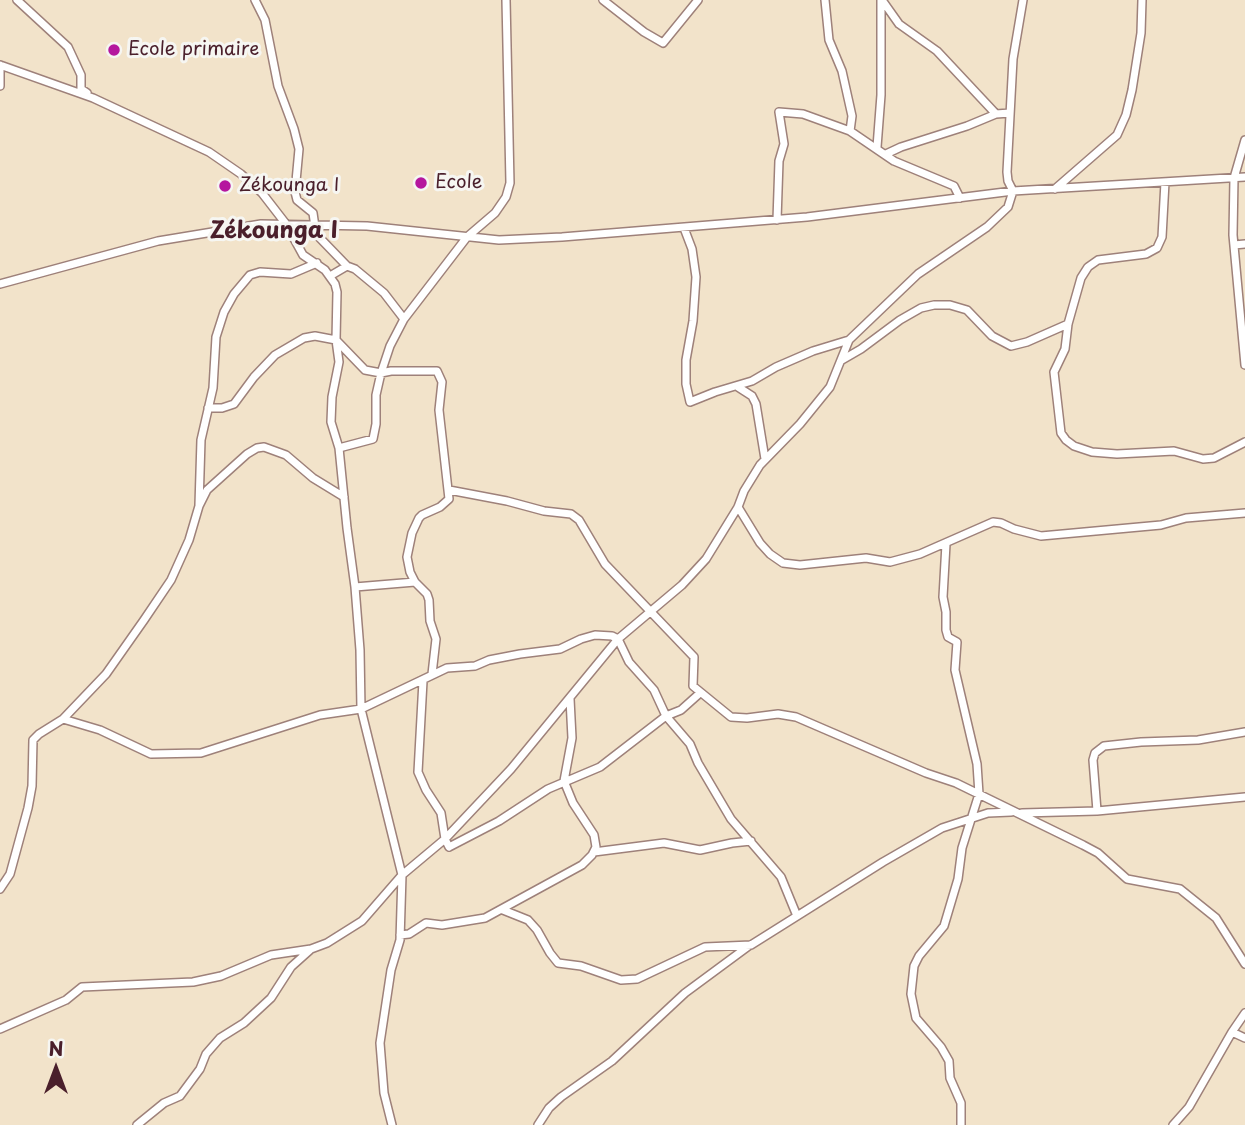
<!DOCTYPE html>
<html>
<head>
<meta charset="utf-8">
<style>
  body { margin:0 }
  #map { position:relative; width:1245px; height:1125px; overflow:hidden; background:#f2e3ca; font-family:"Playpen Sans",sans-serif }
  canvas { display:block }
  .north { position:absolute; left:21px; top:1034px; width:70px; height:70px; -webkit-text-stroke:5px #f6f6f2; paint-order:stroke; rotate:0deg; font-size:19px; font-weight:700; line-height:28px; text-align:center; color:#4a1f2b }
  .north::after { content:''; display:block; margin:auto; width:24px; height:32px; background:#4a1f2b; clip-path:polygon(50% 0,100% 100%,50% 72%,0 100%) }
</style>
</head>
<body>
<div id="map">
<canvas width="1245" height="1125"></canvas>
<div class="north">N</div>
</div>
<script>
const g = document.querySelector('canvas').getContext('2d');
g.lineJoin = 'round';
function toPath(rows) {
  const path = new Path2D();
  for (const r of rows) {
    path.moveTo(r[0], r[1]);
    for (let i = 2; i < r.length; i += 2) path.lineTo(r[i], r[i + 1]);
  }
  return path;
}
function strokePath(path, color, width, dash) {
  g.strokeStyle = color;
  g.lineWidth = width;
  g.lineCap = dash ? 'butt' : 'round';
  g.setLineDash(dash || []);
  g.stroke(path);
}
function drawText(font, color, halo, rows, align = 'center') {
  g.font = font + ' "Playpen Sans",sans-serif';
  g.lineWidth = 6;
  g.setLineDash([]);
  g.textBaseline = 'middle';
  g.strokeStyle = halo;
  g.fillStyle = color;
  for (const [text, x, y, turn = 0] of rows) {
    g.save();
    g.translate(x, y);
    g.rotate((+turn || 0) * Math.PI / 180);
    g.textAlign = isNaN(turn) ? turn : align;
    if (halo) g.strokeText(text, 0, 0);
    g.fillText(text, 0, 0);
    g.restore();
  }
}
const minor = toPath([
  [17,0,68,47,81,75,81,89,87,93],
  [255,0,265,20,278,86,294,129,299,149,295,192,297,200,313,213,316,234,347,266,355,269,384,293,404,319],
  [603,0,644,32,663,43,698,0],
  [825,0,829,40,842,71,852,116,850,131],
  [882,0,899,24,937,51,996,114,1010,113],
  [0,65,93,98,209,152,241,174,262,193,286,224,303,255,325,270,335,284,337,292,336,340,339,362,332,397,331,422,339,448,347,528,355,587,360,650,361,709,402,875,400,940,391,970,380,1043,384,1093,392,1125],
  [0,86,0,65],
  [1245,140,1234,178,1233,235,1245,365],
  [877,147,881,95,881,0],
  [886,154,901,147,967,126,996,114],
  [1165,182,1162,237,1157,248,1146,254,1098,260,1088,267,1081,278,1068,324,1065,349,1054,372,1061,433,1066,440,1074,446,1092,452,1117,454,1174,451,1203,459,1214,458,1245,442],
  [1055,189,1117,135,1126,115,1132,90,1141,33,1142,0],
  [777,220,779,161,784,144,779,112,803,114,850,131,894,161,954,186,960,198],
  [684,228,692,249,696,277,693,321,686,360,686,384,690,402,715,392,752,381,776,367,813,351,849,340],
  [1234,245,1245,244],
  [330,276,347,266],
  [0,284,158,241,261,224,367,226,499,240,562,237,807,217,1013,191,1245,177],
  [842,360,861,349,900,320,921,308,934,305,950,305,967,310,992,336,1011,346,1027,342,1068,324],
  [738,387,752,396,756,404,765,459],
  [208,408,222,408,234,404,254,377,275,355,304,338,315,336,336,340,365,370,381,373,391,371,437,371,442,382,439,410,449,499,440,507,422,515,419,518,412,533,407,557,410,572,415,582,427,594,429,600,430,621,436,639,432,674],
  [339,448,373,439,376,424,376,395,381,373,390,346,404,319,467,237,495,213,506,197,510,183,506,0],
  [449,490,507,501,544,511,571,514,579,520,605,564,694,657,693,686,731,717,747,718,778,714,796,717,926,773,956,783,1083,845,1098,853,1127,879,1180,889,1216,918,1245,964],
  [199,505,201,440,213,388,216,337,224,312,234,294,250,275,260,272,291,274,317,263],
  [738,507,760,543,770,554,783,563,800,565,866,558,890,562,920,554,993,522,1001,523,1014,529,1041,536,1161,525,1186,518,1245,513],
  [946,544,943,597,946,612,946,630,948,637,957,642,955,670,977,764,979,794,962,848,958,879,944,926,919,956,914,966,911,994,916,1018,941,1047,949,1061,950,1078,961,1103,961,1125],
  [355,587,415,582],
  [423,681,418,772,426,790,441,813,445,839,449,847,499,821,548,789,600,767,666,716,681,710,700,693],
  [63,719,100,730,151,754,201,753,320,715,361,709,447,668,475,666,489,660,520,654,560,649,581,639,595,635,612,636,618,639,629,662,654,690,666,716,690,744,698,763,731,819,781,877,797,916],
  [1097,811,1093,760,1095,753,1104,746,1141,742,1198,740,1245,732],
  [1022,813,1097,811,1245,797],
  [594,852,664,843,700,850,732,843,751,841],
  [0,889,10,874,28,808,32,786,33,740,39,734,63,719,106,674,144,620,171,580,189,540,199,506,207,490,247,454,257,448,264,447,286,455,313,478,344,497],
  [503,910,528,920,537,930,550,953,558,963,581,966,621,980,637,979,705,947,751,945,883,862,942,828,988,813,1011,812],
  [400,935,409,934,426,923,442,925,485,918,582,865,592,855,596,847,594,835,573,803,564,781,572,738,570,699],
  [1245,1013,1232,1032,1245,1038],
  [0,1029,66,1000,82,987,193,982,221,976,271,955,311,949,327,943,362,921,402,875,445,839,511,769,618,639,682,585,706,559,738,507,744,491,760,465,800,424,830,387,849,340,918,274,987,227,1008,207,1013,191,1008,181,1007,172,1013,59,1023,0],
  [137,1125,164,1103,180,1096,200,1069,206,1054,220,1038,244,1023,271,998,291,967,310,950],
  [538,1125,549,1108,561,1097,612,1061,685,993,750,945],
  [1173,1125,1189,1107,1232,1032]
]);
strokePath(minor, '#9e817a', 10);
strokePath(minor, '#fff', 7);
for (const [x, y, r, color] of [
  [114,50,7,"#b5179e"],
  [421,183,7,"#b5179e"],
  [225,186,7,"#b5179e"]
]) {
  const dot = new Path2D();
  dot.arc(x, y, r, 0, 2 * Math.PI);
  g.fillStyle = color;
  g.fill(dot);
  strokePath(dot, '#f6f6f2', 2.5);
}
drawText('19px', '#4a1f2b', '#f6f6f2', [
  ["Ecole primaire",128,50],
  ["Ecole",435,183],
  ["Zékounga I",239,186]
], 'left');
drawText('bold 23px', '#4a1f2b', '#f6f6f2', [
  ["Zékounga I",274,232]
]);
</script>
</body>
</html>
